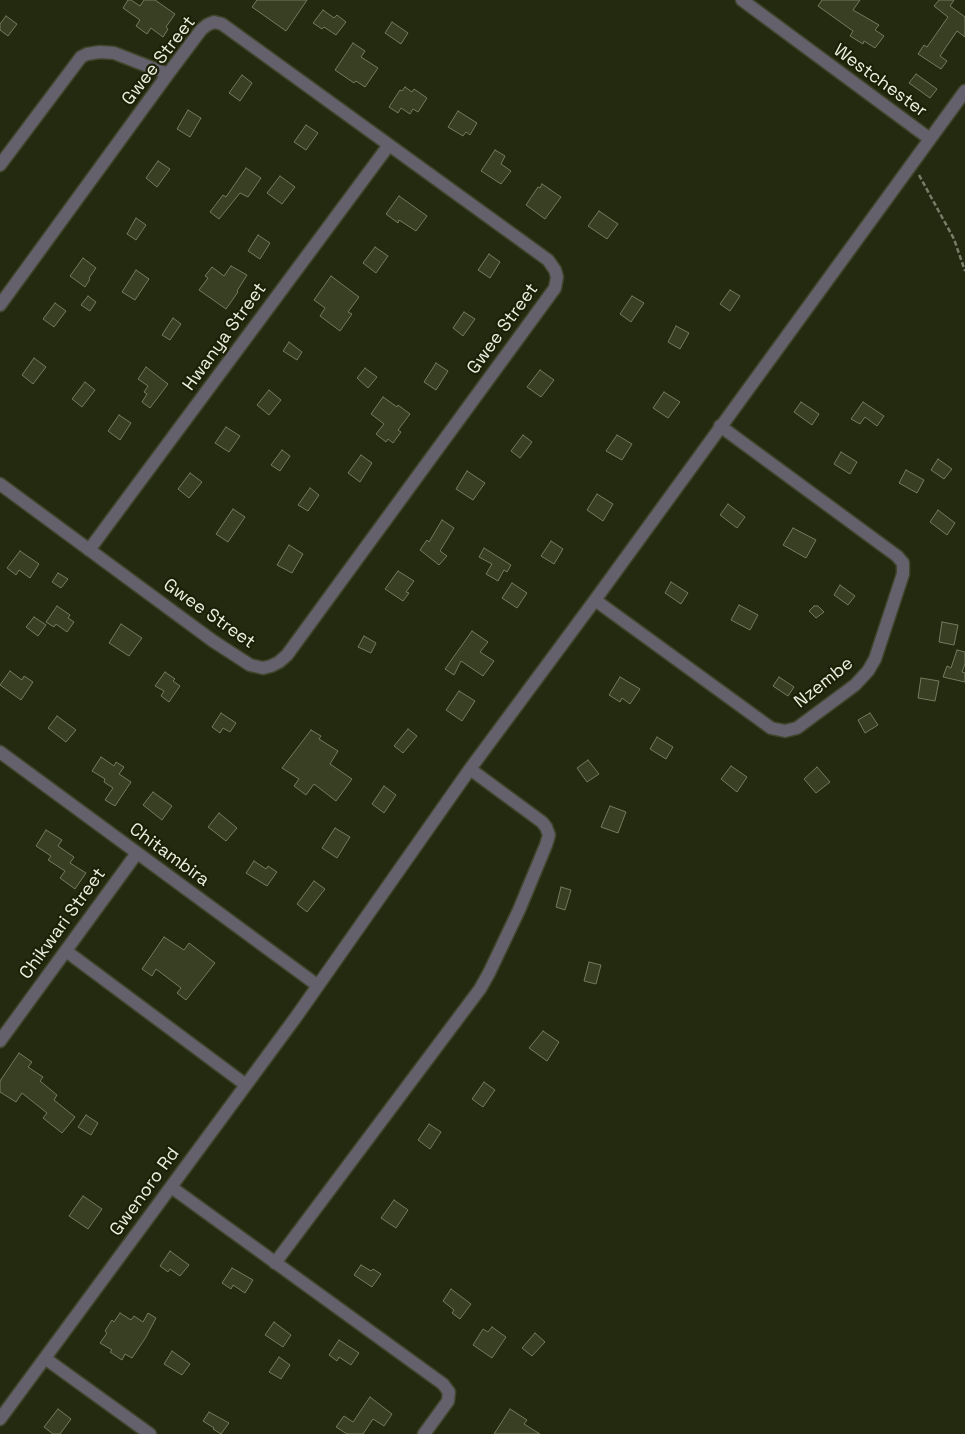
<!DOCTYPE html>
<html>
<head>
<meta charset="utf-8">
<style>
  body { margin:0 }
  canvas { display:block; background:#242a0f }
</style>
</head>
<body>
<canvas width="965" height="1434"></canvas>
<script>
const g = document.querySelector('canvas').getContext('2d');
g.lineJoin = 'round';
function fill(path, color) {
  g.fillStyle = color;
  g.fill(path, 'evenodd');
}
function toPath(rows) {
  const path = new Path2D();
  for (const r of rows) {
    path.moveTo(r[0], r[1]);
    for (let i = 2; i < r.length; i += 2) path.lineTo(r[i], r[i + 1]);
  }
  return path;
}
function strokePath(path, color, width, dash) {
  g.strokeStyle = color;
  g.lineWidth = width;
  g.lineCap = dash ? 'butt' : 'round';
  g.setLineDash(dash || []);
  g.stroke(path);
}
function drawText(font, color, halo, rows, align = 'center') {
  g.font = font + ' "Space Grotesk",sans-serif';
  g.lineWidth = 4.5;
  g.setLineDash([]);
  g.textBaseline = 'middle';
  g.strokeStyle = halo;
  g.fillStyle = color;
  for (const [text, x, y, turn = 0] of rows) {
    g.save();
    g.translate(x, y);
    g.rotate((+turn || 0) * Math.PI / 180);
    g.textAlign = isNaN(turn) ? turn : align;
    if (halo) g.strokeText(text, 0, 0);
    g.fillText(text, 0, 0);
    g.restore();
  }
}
const building = toPath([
  [128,0,131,0,140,6,144,0,155,0,175,14,166,27,168,29,163,37,151,28,147,34,136,26,140,20,123,8,128,0],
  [257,0,307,0,286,31,252,7,257,0],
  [822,0,860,0,853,10,879,25,875,30,884,36,875,48,864,41,863,44,850,36,853,31,818,6,822,0],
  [939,0,954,0,950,6,965,17,965,37,957,31,940,56,947,61,941,69,918,54,924,45,927,47,948,17,934,6,939,0],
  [323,10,334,18,337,15,346,22,336,35,324,27,322,29,313,23,323,10],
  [6,16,17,24,8,36,0,30,0,24,6,16],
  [392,22,408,33,401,44,385,33,392,22],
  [353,43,365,51,361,57,378,68,365,87,356,81,354,83,335,70,353,43],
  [916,74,937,89,930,98,909,83,916,74],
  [242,75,252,83,240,101,229,93,242,75],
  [405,87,412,92,414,89,427,98,418,112,413,109,410,114,401,108,398,113,389,107,400,90,402,91,405,87],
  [188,110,201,118,190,137,177,129,188,110],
  [458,111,477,123,470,135,466,132,463,136,448,127,458,111],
  [306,125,318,133,306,150,294,142,306,125],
  [495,150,505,156,501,164,511,171,501,184,481,171,495,150],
  [158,161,170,169,157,187,146,178,158,161],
  [246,168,261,178,248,197,240,193,219,219,210,212,223,195,226,197,246,168],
  [280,176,295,187,282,204,267,193,280,176],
  [542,184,561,197,545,219,526,205,538,187,540,188,542,184],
  [399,196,427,216,416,231,399,220,398,223,386,214,399,196],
  [599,211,618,224,607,239,588,226,599,211],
  [136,218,146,225,136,240,127,234,136,218],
  [258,235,270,243,260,259,248,251,258,235],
  [375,247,388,256,376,273,363,263,375,247],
  [489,254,500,262,490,278,478,270,489,254],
  [83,258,96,268,89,278,90,279,85,287,70,276,83,258],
  [231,266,247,275,237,291,238,292,226,309,199,290,208,278,205,276,212,267,224,276,231,266],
  [136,270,149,279,135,300,122,292,136,270],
  [331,276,359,297,348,312,352,314,340,331,320,316,325,308,314,300,331,276],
  [730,290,740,296,730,311,720,304,730,290],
  [88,296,96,302,90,311,81,305,88,296],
  [632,296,644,303,631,322,620,314,632,296],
  [55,303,66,311,54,327,43,319,55,303],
  [464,312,475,319,463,336,453,328,464,312],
  [173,318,181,324,170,340,162,335,173,318],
  [676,326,689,333,680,349,668,342,676,326],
  [289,342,302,352,297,360,283,351,289,342],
  [34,358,46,367,33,384,22,375,34,358],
  [436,363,448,371,436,390,424,382,436,363],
  [146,367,168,384,150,408,142,402,147,394,144,392,148,386,138,379,146,367],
  [365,368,377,377,368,388,357,378,365,368],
  [540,370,554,380,541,397,527,387,540,370],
  [85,382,95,390,82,407,72,399,85,382],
  [269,390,281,400,269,415,257,405,269,390],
  [664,392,680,402,668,418,653,408,664,392],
  [383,397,397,407,398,405,410,414,398,430,401,432,393,443,388,439,386,442,376,434,384,424,371,414,383,397],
  [801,402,819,414,812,425,794,412,801,402],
  [863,402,884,416,877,426,865,417,860,424,851,419,863,402],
  [119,415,131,423,120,440,108,431,119,415],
  [226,427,240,436,229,452,215,443,226,427],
  [523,435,532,442,520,458,511,451,523,435],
  [617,435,632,444,622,460,606,451,617,435],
  [282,450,290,456,280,471,271,465,282,450],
  [841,452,857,462,850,474,834,464,841,452],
  [361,455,372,463,360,482,348,473,361,455],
  [938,459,952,469,944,479,931,470,938,459],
  [906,470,924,480,917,493,899,483,906,470],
  [467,471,485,483,473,500,456,489,467,471],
  [190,473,202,482,189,498,178,489,190,473],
  [310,488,319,495,308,511,298,505,310,488],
  [597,494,613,504,603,521,587,510,597,494],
  [728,504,745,517,737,528,720,515,728,504],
  [233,509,245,517,228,542,216,534,233,509],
  [938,510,955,523,947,535,930,522,938,510],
  [442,520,454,528,440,551,447,556,439,565,420,550,427,540,429,542,442,520],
  [793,528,816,540,806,558,783,545,793,528],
  [551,541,563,549,554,564,541,556,551,541],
  [289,545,303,554,292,573,277,565,289,545],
  [484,548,511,565,507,572,504,570,498,581,486,574,492,564,479,557,484,548],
  [20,551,39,564,30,578,19,570,16,575,7,568,20,551],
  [398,571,414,581,406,592,409,593,403,601,385,589,398,571],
  [58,573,68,579,61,588,52,582,58,573],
  [671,582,688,593,681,604,665,593,671,582],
  [512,583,527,593,517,608,502,598,512,583],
  [840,585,855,596,848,605,834,595,840,585],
  [739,605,758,615,750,630,731,620,739,605],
  [57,606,70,615,68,618,74,622,67,632,56,624,54,627,46,622,57,606],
  [814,606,818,606,824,612,816,618,809,611,814,606],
  [34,617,46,625,38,636,26,627,34,617],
  [942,622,958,625,954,645,939,642,942,622],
  [121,624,142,638,129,656,109,643,121,624],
  [472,631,488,642,480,652,494,661,483,676,461,661,454,675,445,669,472,631],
  [364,636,376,643,371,653,358,647,364,636],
  [957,650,965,652,965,664,962,672,965,673,965,682,943,677,947,666,951,668,957,650],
  [10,671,22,680,24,676,33,682,21,700,0,685,10,671],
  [165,672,175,679,173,681,180,686,169,702,161,696,164,691,155,686,165,672],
  [620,677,640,689,630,704,622,698,620,702,609,695,620,677],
  [779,677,794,687,788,696,773,686,779,677],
  [921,678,939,681,935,701,918,698,921,678],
  [459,691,475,701,462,721,446,710,459,691],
  [221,713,236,723,230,732,223,728,220,733,212,727,221,713],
  [870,713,878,725,865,733,858,720,870,713],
  [57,716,76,730,66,742,48,728,57,716],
  [408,729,417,736,403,753,394,746,408,729],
  [311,730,321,736,319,739,338,751,330,764,352,779,336,801,314,784,306,795,294,786,299,779,282,768,311,730],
  [657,737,673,747,666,759,650,749,657,737],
  [101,757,114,766,116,762,124,767,119,774,131,782,115,806,105,800,113,788,104,782,105,779,92,771,101,757],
  [588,760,599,774,587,782,577,768,588,760],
  [731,766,747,777,737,792,721,779,731,766],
  [817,767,830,782,816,793,804,779,817,767],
  [384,786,396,795,384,813,372,804,384,786],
  [153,792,172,806,162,820,143,805,153,792],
  [610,806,626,812,618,833,601,827,610,806],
  [219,813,237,828,226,841,208,827,219,813],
  [335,828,350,837,337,858,322,848,335,828],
  [46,830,62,840,58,846,74,857,70,863,86,873,75,889,60,878,65,871,48,860,51,856,36,846,46,830],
  [254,861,266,869,268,866,277,872,267,886,246,873,254,861],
  [314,881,325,889,307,912,297,904,314,881],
  [561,887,571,890,565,910,556,907,561,887],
  [164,937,184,950,189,943,215,963,186,1000,177,993,181,988,156,969,152,976,142,969,164,937],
  [589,962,601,965,596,984,584,981,589,962],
  [543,1031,559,1042,547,1061,529,1048,543,1031],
  [19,1053,32,1062,28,1067,43,1077,40,1081,57,1095,54,1100,75,1117,62,1133,43,1118,47,1113,22,1093,16,1102,0,1092,0,1081,19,1053],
  [484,1082,495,1090,483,1107,472,1099,484,1082],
  [86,1115,98,1123,91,1135,78,1127,86,1115],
  [429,1124,441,1132,430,1149,418,1140,429,1124],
  [83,1196,102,1209,88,1229,69,1216,83,1196],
  [394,1200,408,1210,396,1228,381,1218,394,1200],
  [170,1251,189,1265,180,1276,170,1269,168,1272,160,1266,170,1251],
  [361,1265,371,1271,373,1269,381,1274,372,1287,354,1275,361,1265],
  [232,1268,253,1280,245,1293,233,1285,231,1289,222,1283,232,1268],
  [451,1289,471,1304,460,1319,452,1313,454,1310,443,1301,451,1289],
  [120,1313,131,1320,134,1316,143,1322,148,1313,156,1318,146,1337,132,1358,125,1354,122,1360,110,1352,112,1350,100,1343,107,1333,105,1331,112,1320,114,1322,120,1313],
  [274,1322,291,1335,283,1347,265,1335,274,1322],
  [492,1327,506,1337,492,1358,473,1345,483,1329,488,1332,492,1327],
  [535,1333,545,1342,532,1356,522,1348,535,1333],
  [339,1340,359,1353,351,1365,339,1357,337,1361,329,1355,339,1340],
  [172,1351,190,1364,182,1375,164,1364,172,1351],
  [279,1357,290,1365,281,1379,269,1372,279,1357],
  [370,1397,392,1414,384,1426,373,1419,363,1434,347,1434,336,1427,344,1416,353,1422,370,1397],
  [58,1409,71,1419,60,1434,53,1434,44,1427,58,1409],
  [510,1409,527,1420,524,1424,540,1434,494,1434,510,1409],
  [209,1412,229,1423,221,1434,213,1429,214,1428,203,1421,209,1412]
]);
fill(building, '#383f23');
strokePath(building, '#727a5c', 1);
const minor = toPath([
  [930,139,965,91],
  [0,165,81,57,87,54,100,52,114,53,168,74],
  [0,305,168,74,201,30,207,25,214,22,222,24,548,260,555,270,557,277,555,288,287,655,279,662,271,666,263,668,250,665,213,641,0,484],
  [89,550,389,145],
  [595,600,771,728,785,731,797,728,855,685,868,671,875,659,903,574,903,563,897,556,720,426],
  [0,752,317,985],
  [66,951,246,1085],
  [0,1041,137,853],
  [171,1187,443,1384,449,1392,448,1401,424,1434],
  [275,1263,480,989,489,973,519,910,546,845,549,835,546,827,542,822,470,769],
  [46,1359,150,1434],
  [0,1419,296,1017,470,769,595,600,930,139,742,0]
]);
strokePath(minor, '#40462c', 15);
strokePath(toPath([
  [919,175,954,239,965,271]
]), '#777d66', 2.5, [5, 2.5]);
strokePath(minor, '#64606c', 12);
drawText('18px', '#eaefdf', '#1b2006', [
  ["Gwee Street",159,61,-52],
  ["Westchester",880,81,36],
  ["Gwee Street",503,329,-54],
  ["Hwanya Street",225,337,-54],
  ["Gwee Street",209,614,35],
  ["Nzembe",824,683,-39],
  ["Chitambira",169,855,36],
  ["Chikwari Street",63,924,-54],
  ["Gwenoro Rd",145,1192,-54]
]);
</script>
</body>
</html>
